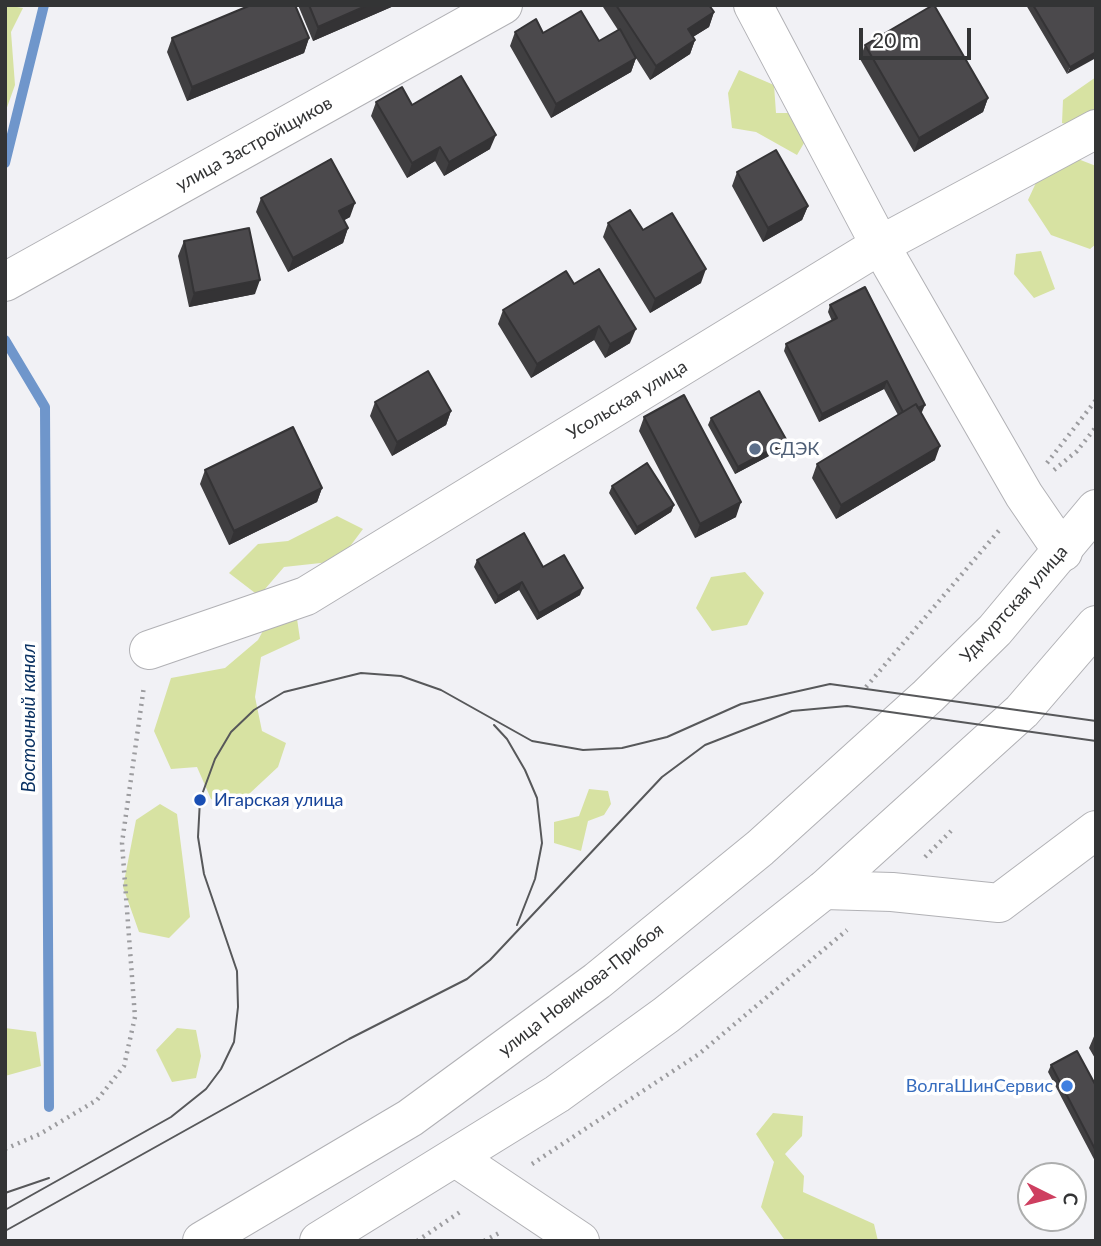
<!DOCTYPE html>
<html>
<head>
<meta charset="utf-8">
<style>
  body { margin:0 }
  #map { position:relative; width:1101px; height:1246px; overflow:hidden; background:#f1f1f5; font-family:Lato,sans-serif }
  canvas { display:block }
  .frame { position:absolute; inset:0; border:7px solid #333435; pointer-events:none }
  .north { position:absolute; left:1017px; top:1162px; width:70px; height:70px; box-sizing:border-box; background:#fff; border:2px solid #adaeae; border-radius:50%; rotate:96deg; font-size:19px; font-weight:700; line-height:28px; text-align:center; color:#333435 }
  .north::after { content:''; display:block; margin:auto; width:24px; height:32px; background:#ce3f60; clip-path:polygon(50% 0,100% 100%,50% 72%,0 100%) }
  .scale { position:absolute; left:859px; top:28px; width:112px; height:32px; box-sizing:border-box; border:4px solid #333435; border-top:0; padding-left:9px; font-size:21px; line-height:24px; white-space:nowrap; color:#333435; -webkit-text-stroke:5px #fff; paint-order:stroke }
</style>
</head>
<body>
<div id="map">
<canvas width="1101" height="1246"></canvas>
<div class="frame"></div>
<div class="north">С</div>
<div class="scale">20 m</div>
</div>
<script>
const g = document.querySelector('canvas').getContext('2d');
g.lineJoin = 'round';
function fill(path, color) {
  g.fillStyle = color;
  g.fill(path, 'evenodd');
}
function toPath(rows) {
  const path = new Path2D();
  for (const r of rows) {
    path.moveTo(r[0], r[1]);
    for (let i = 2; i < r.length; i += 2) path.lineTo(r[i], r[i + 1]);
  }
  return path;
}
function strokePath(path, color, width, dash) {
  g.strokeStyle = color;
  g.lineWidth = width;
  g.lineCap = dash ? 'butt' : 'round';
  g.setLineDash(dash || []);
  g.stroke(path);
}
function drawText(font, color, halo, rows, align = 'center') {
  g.font = font + ' Lato,sans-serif';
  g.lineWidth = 7;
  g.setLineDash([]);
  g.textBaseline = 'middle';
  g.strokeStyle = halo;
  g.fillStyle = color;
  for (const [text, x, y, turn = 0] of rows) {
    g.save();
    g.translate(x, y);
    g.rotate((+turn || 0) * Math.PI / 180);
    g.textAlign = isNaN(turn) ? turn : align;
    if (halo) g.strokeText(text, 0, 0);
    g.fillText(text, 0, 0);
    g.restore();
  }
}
fill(toPath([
  [5,5,23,8,11,32,15,85,5,113],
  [739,70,774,85,776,113,796,113,811,131,797,155,756,132,732,128,728,93],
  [1096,77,1096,119,1081,129,1062,123,1063,100],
  [1078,159,1096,166,1096,244,1090,249,1051,235,1028,200,1040,174],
  [1041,251,1055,289,1034,298,1014,274,1016,254],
  [337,516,363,529,339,561,284,567,259,596,229,573,258,544,288,541],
  [745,572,764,593,747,625,712,631,696,608,711,577],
  [296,612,300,639,261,657,255,697,262,731,286,743,278,767,234,808,211,799,197,767,171,769,154,731,171,678,225,668,258,640,271,616],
  [589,789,608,791,611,804,604,815,588,821,581,851,554,843,554,822,579,816],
  [160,804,177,814,190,917,169,938,139,932,123,887,136,820],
  [5,1028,36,1032,41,1066,5,1076],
  [177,1028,196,1030,201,1056,196,1078,172,1082,156,1050],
  [773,1113,803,1116,802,1136,785,1154,804,1176,803,1192,874,1224,878,1241,784,1239,761,1207,774,1162,756,1134]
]), '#d7e2a2');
strokePath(toPath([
  [5,163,44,5],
  [5,340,45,407,49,1107]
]), '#6f96cb', 10);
const minor = toPath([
  [753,5,880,245,1024,495,1063,552],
  [5,282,503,5],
  [149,650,306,596,880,245,1096,129],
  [824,890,892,892,999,903,1096,830],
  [456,1158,580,1241]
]);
const major = toPath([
  [202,1241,410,1118,597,981,760,848,928,696,995,630,1096,509],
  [319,1241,557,1094,666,1015,824,890,1022,711,1096,625]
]);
strokePath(minor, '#b1b1b5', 40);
strokePath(major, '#b1b1b5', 40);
strokePath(toPath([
  [1047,463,1096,400],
  [1054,470,1077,451,1096,427],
  [866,687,1002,527],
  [925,857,951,831],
  [5,1149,40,1134,97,1100,124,1066,135,1017,122,843,144,686],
  [532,1164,699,1054,847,930],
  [417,1241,463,1210],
  [484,1241,499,1233]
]), '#9c9c9f', 4.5, [2, 5]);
strokePath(minor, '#fff', 38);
strokePath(major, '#fff', 38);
strokePath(toPath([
  [494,725,507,739,525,770,537,798,542,843,535,879,517,925],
  [5,1193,49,1178],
  [5,1210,171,1117,206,1089,221,1069,234,1042,238,1007,237,971,204,874,198,837,200,800,215,759,231,732,254,710,284,692,361,673,401,676,441,690,532,741,583,750,622,748,667,737,741,704,830,684,1096,721],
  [5,1231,349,1039,467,979,490,960,662,777,705,745,792,711,847,706,1096,741]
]), '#57585a', 2);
fill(toPath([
  [298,5,396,5,313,41],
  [604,5,709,5,714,12,709,27,693,37,695,40,690,54,650,80,636,58,631,72,551,118,510,46,515,32,543,33,599,41,618,30,603,7],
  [1026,5,1096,5,1067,74],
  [172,38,309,38,304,53,187,101,167,52],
  [865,45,988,98,983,112,914,152,860,59],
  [376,102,412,105,490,149,444,176,435,161,407,178,371,116],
  [737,172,808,206,802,220,763,242,732,186],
  [261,198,350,217,344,220,348,228,343,243,288,272,256,212],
  [608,223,643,230,701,283,650,313,603,237],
  [184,241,255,294,189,307,178,256],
  [574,284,630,343,605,358,594,340,531,378,498,324,503,310],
  [830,305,922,412,921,413,935,460,836,519,812,478,817,464,898,415,884,389,819,422,784,351,786,344,832,321,828,312],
  [375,402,451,411,446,425,392,456,370,416],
  [644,417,736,517,695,538,639,431],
  [711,418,787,441,784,448,735,474,708,425],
  [205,470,322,488,317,502,229,545,200,484],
  [612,486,674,505,671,512,635,535,609,493],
  [477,560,543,567,580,595,537,620,519,590,495,604,474,567],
  [1095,1034,1096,1034,1096,1060,1089,1048],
  [1051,1065,1096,1086,1096,1163,1048,1072]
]), '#403f41');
fill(toPath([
  [368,5,396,5,313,41,318,27],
  [714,12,709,27,683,43,688,29],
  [309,38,304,53,187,101,192,87],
  [695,40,690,54,650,80,656,66],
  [1096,52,1096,58,1067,74,1070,67],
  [636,58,631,72,551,118,556,104],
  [988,98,983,112,914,152,919,138],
  [496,135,490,149,444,176,449,162],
  [440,147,435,161,407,178,412,163],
  [355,203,350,217,334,226,339,211],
  [808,206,802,220,763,242,768,228],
  [348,228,343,243,288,272,293,258],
  [706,269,701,283,650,313,655,299],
  [260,280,255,294,189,307,194,293],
  [599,326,594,340,531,378,537,364],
  [636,329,630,343,605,358,610,344],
  [887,381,884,389,819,422,822,414],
  [925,405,922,412,901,422,904,415],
  [451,411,446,425,392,456,397,442],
  [787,441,784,448,735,474,738,467],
  [940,446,935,460,836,519,841,505],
  [322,488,317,502,229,545,234,531],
  [741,502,736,517,695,538,700,524],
  [674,505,671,512,635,535,637,527],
  [522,582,519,590,495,604,498,596],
  [583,588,580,595,537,620,539,613]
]), '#343335');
const building = toPath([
  [251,5,295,5,309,38,192,87,172,38,251,5],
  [309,5,368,5,318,27,309,5],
  [616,5,709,5,714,12,688,29,695,40,656,66,616,5],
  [933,5,934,5,988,98,919,138,865,45,933,5],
  [1033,5,1096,5,1096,52,1070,67,1033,5],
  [581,11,599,41,620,29,636,58,556,104,515,32,536,19,543,33,581,11],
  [461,76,496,135,449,162,440,147,412,163,376,102,402,87,412,105,461,76],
  [776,150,808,206,768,228,737,172,776,150],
  [331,159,355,203,339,211,348,228,293,258,261,198,331,159],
  [630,210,643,230,672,213,706,269,655,299,608,223,630,210],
  [249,228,260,280,194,293,184,241,249,228],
  [599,269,636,329,610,344,599,326,537,364,503,310,566,271,574,284,599,269],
  [865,287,925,405,918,408,916,404,903,412,887,381,822,414,786,344,837,318,830,305,865,287],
  [428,371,451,411,397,442,375,402,428,371],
  [759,391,787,441,738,467,711,418,759,391],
  [684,395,741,502,700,524,644,417,684,395],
  [916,404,940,446,841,505,817,464,916,404],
  [293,427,322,488,234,531,205,470,293,427],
  [647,463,674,505,637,527,612,486,647,463],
  [524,533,543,567,564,555,583,588,539,613,522,582,498,596,477,560,524,533],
  [1077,1051,1096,1086,1096,1151,1051,1065,1077,1051]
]);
fill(building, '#4b494c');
strokePath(building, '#343335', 2);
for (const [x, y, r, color] of [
  [755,449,7,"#5c6f8a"],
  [200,800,7,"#1a4fb4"],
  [1067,1086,7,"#3f7fe0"]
]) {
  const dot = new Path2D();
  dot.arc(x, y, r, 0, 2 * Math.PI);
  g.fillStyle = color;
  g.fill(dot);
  strokePath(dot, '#fff', 2.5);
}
drawText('18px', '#333435', '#fff', [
  ["улица Застройщиков",254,144,-29],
  ["Усольская улица",627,400,-31],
  ["Удмуртская улица",1014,604,-48],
  ["улица Новикова-Прибоя",581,990,-38]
]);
drawText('18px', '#4e5e75', '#fff', [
  ["СДЭК",769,449]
], 'left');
drawText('18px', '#164399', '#fff', [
  ["Игарская улица",214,800]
], 'left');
drawText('18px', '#366cbe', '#fff', [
  ["ВолгаШинСервис",1053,1086]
], 'right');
drawText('italic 19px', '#0a3162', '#fff', [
  ["Восточный канал",29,718,-90]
]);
</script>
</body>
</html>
